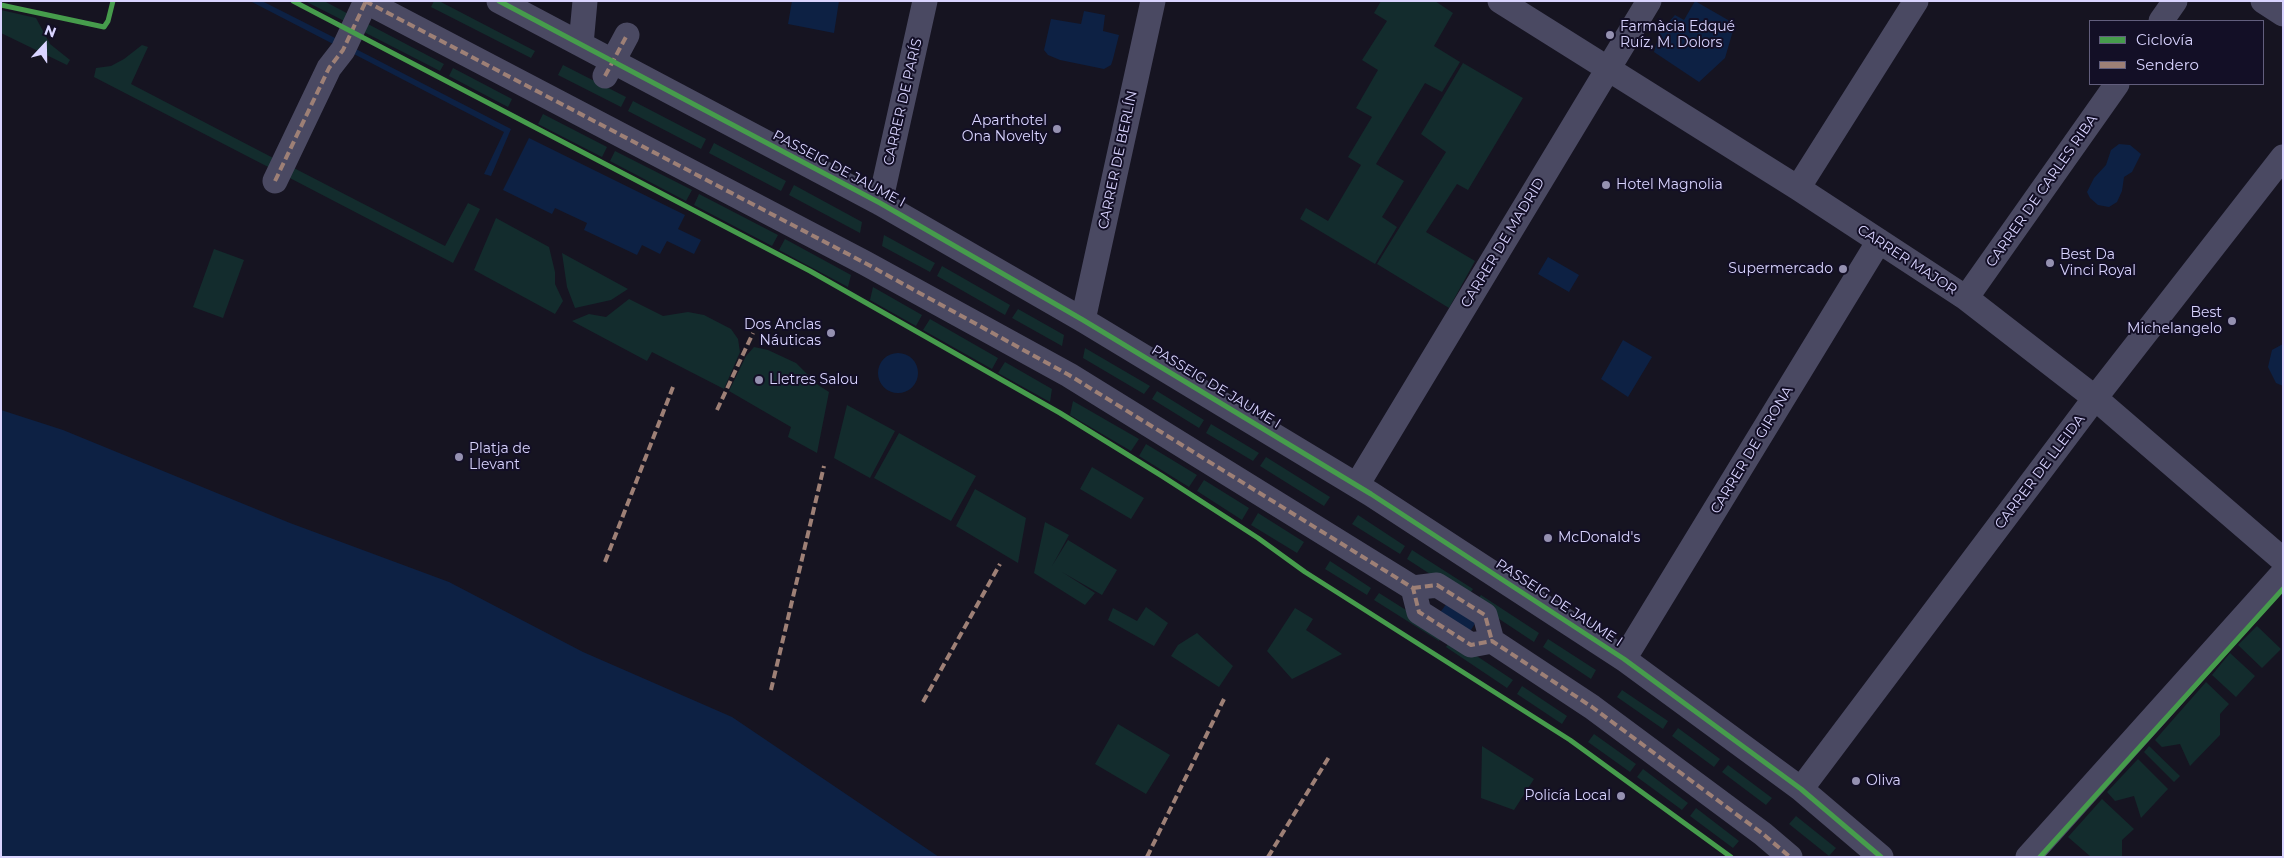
<!DOCTYPE html>
<html>
<head>
<meta charset="utf-8">
<style>
  body { margin:0 }
  #map { position:relative; width:2284px; height:858px; overflow:hidden; background:#161421; font-family:Montserrat,sans-serif }
  canvas { display:block }
  .frame { position:absolute; inset:0; border:2px solid #d9d4ff; pointer-events:none }
  .legend { position:absolute; left:2089px; top:20px; width:175px; height:65px; box-sizing:border-box; background:#130f26; border:1px solid #625e7d; margin:0; padding:6px 9px; list-style:none; font-size:15px; color:#d9d4ff }
  .legend li { display:flex; align-items:center; gap:10px; height:25px }
  .legend b { width:25px; border:1px solid #625e7d }
  .north { position:absolute; left:20px; top:20px; width:50px; height:50px; -webkit-text-stroke:4px #130f26; paint-order:stroke; rotate:21deg; font-size:14px; font-weight:700; line-height:20px; text-align:center; color:#d9d4ff }
  .north::after { content:''; display:block; margin:auto; width:18px; height:22px; background:#d9d4ff; clip-path:polygon(50% 0,100% 100%,50% 72%,0 100%) }
</style>
</head>
<body>
<div id="map">
<canvas width="2284" height="858"></canvas>
<div class="frame"></div>
<ul class="legend">
<li><b style="height:6px;background:#469c4c"></b>Ciclovía</li>
<li><b style="height:6px;background:#9e8076"></b>Sendero</li>
</ul>
<div class="north">N</div>
</div>
<script>
const g = document.querySelector('canvas').getContext('2d');
g.lineJoin = 'round';
function fill(path, color) {
  g.fillStyle = color;
  g.fill(path, 'evenodd');
}
function toPath(rows) {
  const path = new Path2D();
  for (const r of rows) {
    if (r.length === 3) {
      path.moveTo(r[0] + r[2], r[1]);
      path.arc(r[0], r[1], r[2], 0, 2 * Math.PI);
      continue;
    }
    path.moveTo(r[0], r[1]);
    for (let i = 2; i < r.length; i += 2) path.lineTo(r[i], r[i + 1]);
  }
  return path;
}
function strokePath(path, color, width, dash) {
  g.strokeStyle = color;
  g.lineWidth = width;
  g.lineCap = dash ? 'butt' : 'round';
  g.setLineDash(dash || []);
  g.stroke(path);
}
function drawText(font, color, halo, rows, align = 'center') {
  g.font = font + ' Montserrat,sans-serif';
  g.lineWidth = 4;
  g.setLineDash([]);
  g.textBaseline = 'middle';
  g.strokeStyle = halo;
  g.fillStyle = color;
  for (const [text, x, y, turn = 0] of rows) {
    g.save();
    g.translate(x, y);
    g.rotate((+turn || 0) * Math.PI / 180);
    g.textAlign = isNaN(turn) ? turn : align;
    if (halo) g.strokeText(text, 0, 0);
    g.fillText(text, 0, 0);
    g.restore();
  }
}
fill(toPath([
  [305,1,324,1,356,18,352,25],
  [434,1,439,1,535,51,531,58,431,7],
  [1381,1,1435,1,1453,13,1434,46,1460,62,1442,92,1425,83,1376,164,1404,181,1382,217,1397,227,1375,264,1300,219,1306,208,1328,221,1361,165,1348,157,1372,117,1356,108,1378,70,1362,60,1387,21,1374,13],
  [1,10,36,18,50,44,70,60,67,65,1,33],
  [366,23,444,64,440,71,362,31],
  [142,45,148,47,131,84,279,161,274,170,94,77,96,68,111,66,124,59],
  [1463,63,1523,98,1468,190,1457,184,1426,232,1475,261,1449,308,1377,264,1446,152,1421,134],
  [563,65,626,97,621,107,558,75],
  [453,68,512,99,508,107,449,76],
  [633,101,706,139,701,149,628,111],
  [543,114,607,147,602,157,538,124],
  [714,143,786,181,781,191,709,153],
  [615,151,692,190,686,201,610,161],
  [290,166,445,246,468,203,480,209,453,263,286,176],
  [794,185,862,222,860,233,789,195],
  [699,194,778,235,772,246,694,205],
  [496,218,549,247,555,272,555,284,563,301,555,314,474,270],
  [884,235,935,263,930,272,882,246],
  [785,239,851,275,848,287,779,250],
  [214,249,244,260,223,318,193,307],
  [562,253,628,289,611,300,575,308,567,287],
  [942,266,1010,305,1005,315,937,276],
  [873,287,922,315,916,326,870,300],
  [629,299,663,316,688,312,704,315,731,329,738,339,740,352,724,389,652,352,647,361,572,321,589,314,606,317],
  [1018,309,1064,335,1062,346,1012,318],
  [930,319,998,358,992,369,923,330],
  [754,347,768,350,796,363,818,385,829,392,817,453,788,437,791,427,729,391,746,356],
  [1085,348,1150,386,1144,394,1083,358],
  [1005,362,1052,389,1050,402,998,373],
  [1157,391,1204,420,1199,428,1152,399],
  [1073,401,1139,439,1131,451,1070,415],
  [847,405,895,431,870,478,834,458],
  [1211,424,1259,453,1253,461,1206,433],
  [899,433,976,476,951,521,874,478],
  [1146,444,1197,475,1189,487,1139,456],
  [1266,457,1330,497,1324,506,1260,466],
  [1092,467,1144,498,1131,519,1080,489],
  [1204,480,1249,508,1242,520,1197,491],
  [975,489,1026,518,1018,563,956,526],
  [1258,513,1304,542,1297,553,1251,525],
  [1358,515,1405,546,1400,554,1352,524],
  [1045,522,1069,535,1052,566,1068,540,1117,570,1102,595,1062,572,1095,593,1085,605,1034,573],
  [1412,550,1473,589,1467,598,1407,559],
  [1330,561,1371,588,1367,595,1325,569],
  [1379,593,1444,634,1439,641,1374,600],
  [1481,595,1539,633,1534,642,1475,603],
  [1146,607,1168,623,1154,646,1108,620,1113,608,1137,621],
  [1295,608,1313,619,1306,630,1342,654,1292,679,1267,651],
  [2257,626,2281,649,2262,668,2238,645],
  [1197,633,1233,666,1219,687,1171,656,1178,645],
  [1451,639,1513,680,1507,688,1446,647],
  [1548,639,1596,670,1591,679,1543,647],
  [2230,653,2255,676,2236,697,2212,675],
  [2206,682,2229,704,2220,714,2220,735,2190,766,2180,744,2162,747,2155,740],
  [1522,686,1567,716,1562,724,1517,694],
  [1622,690,1668,721,1663,729,1617,697],
  [1118,724,1170,755,1146,794,1095,764],
  [1678,728,1720,759,1714,767,1672,736],
  [1594,734,1636,764,1630,772,1588,742],
  [1482,746,1534,779,1514,810,1481,798],
  [2149,746,2180,776,2174,782,2144,752],
  [2138,759,2168,789,2141,818,2134,796,2115,801,2107,792],
  [1728,765,1772,798,1766,805,1722,772],
  [1643,769,1688,803,1682,810,1637,777],
  [2102,799,2134,829,2122,840,2122,857,2091,857,2068,837],
  [1696,808,1739,841,1733,848,1690,816],
  [1796,816,1836,848,1829,856,1789,824]
]), '#132c2d');
fill(toPath([
  [250,1,262,1,339,40,337,46],
  [792,1,839,1,834,33,788,24],
  [1695,1,1735,24,1725,58,1699,82,1654,52,1660,32,1675,15,1684,20],
  [1084,11,1105,15,1103,31,1119,35,1113,59,1111,65,1104,69,1060,60,1048,55,1044,50,1051,19,1081,24],
  [352,47,511,129,491,176,484,174,504,132,350,52],
  [529,138,685,215,678,229,701,240,694,254,667,241,660,254,642,245,637,255,584,230,587,223,555,208,552,214,503,190],
  [2119,144,2130,145,2141,154,2132,172,2124,177,2122,191,2117,202,2109,207,2098,205,2090,198,2087,192,2094,178,2106,165,2111,150],
  [1548,257,1579,275,1569,292,1538,274],
  [1623,340,1652,357,1628,397,1601,379],
  [2283,344,2283,386,2276,383,2268,367,2272,350],
  [898,373,20],
  [1,410,63,430,290,523,449,582,583,652,732,717,939,857,1,857],
  [1447,603,1476,622,1469,633,1439,614]
]), '#0d2144');
strokePath(toPath([
  [365,1,865,263,1069,375,1413,588,1419,612,1471,645,1492,641,1592,707,1763,834,1790,857],
  [499,1,880,203,1083,320,1371,494,1624,659,1801,789,1881,857],
  [1500,1,1798,188,1966,298,2095,398,2283,560],
  [2263,1,2283,14],
  [2161,21,2175,1],
  [581,44,585,1],
  [605,76,627,35],
  [275,181,329,68,343,50,366,1],
  [1798,188,1916,1],
  [880,203,925,1],
  [1966,298,2117,84],
  [1083,320,1153,1],
  [1357,485,1649,1],
  [1413,588,1437,585,1485,615,1492,641],
  [1624,659,1879,241],
  [1801,789,2095,398,2283,157],
  [2028,857,2283,573]
]), '#4a4962', 25);
strokePath(toPath([
  [365,1,865,263,1069,375,1413,588,1419,612,1471,645,1492,641,1592,707,1763,834,1790,857],
  [605,76,627,35],
  [275,181,329,68,343,50,366,1],
  [717,410,753,333],
  [605,562,673,387],
  [1413,588,1437,585,1485,615,1492,641],
  [771,690,824,466],
  [923,702,1000,564],
  [1147,857,1224,699],
  [1268,857,1329,757]
]), '#9e8076', 4, [8, 4]);
strokePath(toPath([
  [293,1,810,271,1060,413,1162,476,1258,538,1305,572,1570,740,1731,857],
  [499,1,880,203,1083,320,1371,494,1624,659,1801,789,1881,857],
  [1,5,104,27,108,21,113,1],
  [2040,857,2283,589]
]), '#469c4c', 5);
for (const [x, y, r, color] of [
  [1610,35,5,"#9591b1"],
  [1057,129,5,"#9591b1"],
  [1606,185,5,"#9591b1"],
  [2050,263,5,"#9591b1"],
  [1843,269,5,"#9591b1"],
  [2232,321,5,"#9591b1"],
  [831,333,5,"#9591b1"],
  [759,380,5,"#9591b1"],
  [459,457,5,"#9591b1"],
  [1548,538,5,"#9591b1"],
  [1856,781,5,"#9591b1"],
  [1621,796,5,"#9591b1"]
]) {
  const dot = new Path2D();
  dot.arc(x, y, r, 0, 2 * Math.PI);
  g.fillStyle = color;
  g.fill(dot);
  strokePath(dot, '#130f26', 2);
}
drawText('14px', '#d9d4ff', '#130f26', [
  ["Farmàcia Edqué",1620,27],
  ["Ruíz, M. Dolors",1620,43],
  ["Aparthotel",1047,121,"right"],
  ["Ona Novelty",1047,137,"right"],
  ["Hotel Magnolia",1616,185],
  ["Best Da",2060,255],
  ["Vinci Royal",2060,271],
  ["Supermercado",1833,269,"right"],
  ["Best",2222,313,"right"],
  ["Michelangelo",2222,329,"right"],
  ["Dos Anclas",821,325,"right"],
  ["Náuticas",821,341,"right"],
  ["Lletres Salou",769,380],
  ["Platja de",469,449],
  ["Llevant",469,465],
  ["McDonald's",1558,538],
  ["Oliva",1866,781],
  ["Policía Local",1611,796,"right"]
], 'left');
drawText('14px', '#d9d4ff', '#130f26', [
  ["CARRER DE PARÍS",903,102,-77],
  ["CARRER DE BERLÍN",1118,160,-78],
  ["PASSEIG DE JAUME I",839,169,28],
  ["CARRER DE CARLES RIBA",2042,191,-55],
  ["CARRER DE MADRID",1503,243,-59],
  ["CARRER MAJOR",1907,260,33],
  ["PASSEIG DE JAUME I",1216,387,31],
  ["CARRER DE GIRONA",1752,450,-59],
  ["CARRER DE LLEIDA",2040,472,-53],
  ["PASSEIG DE JAUME I",1559,603,33]
]);
</script>
</body>
</html>
